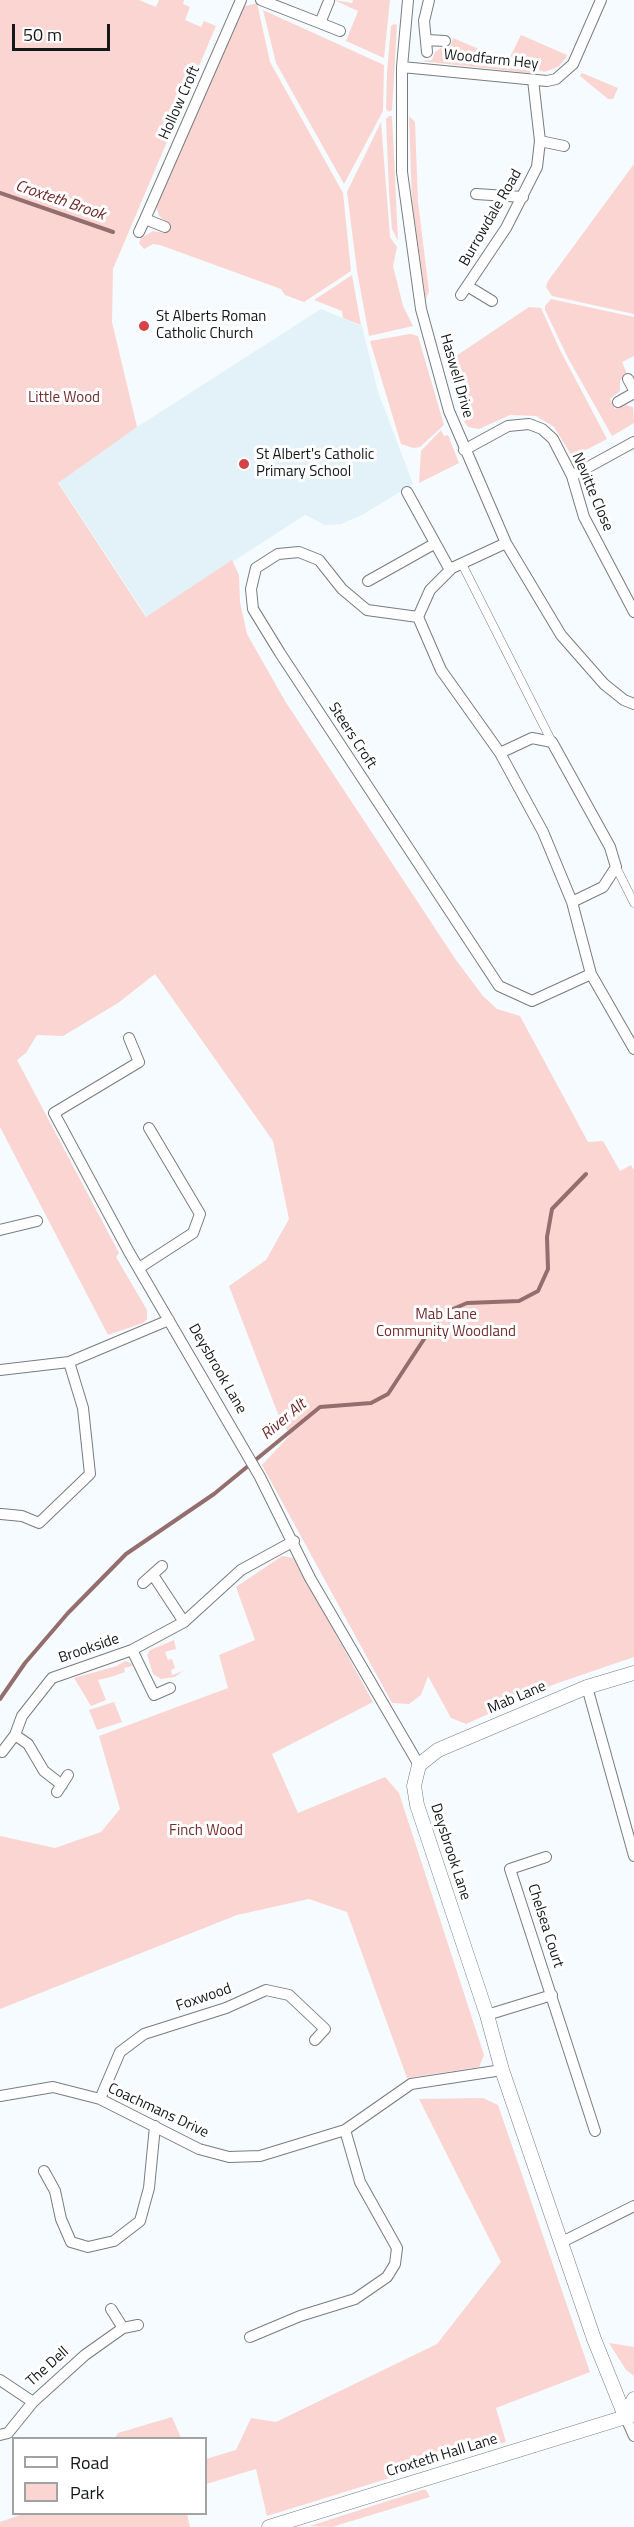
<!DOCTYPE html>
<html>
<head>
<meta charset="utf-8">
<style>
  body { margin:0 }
  #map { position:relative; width:634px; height:2527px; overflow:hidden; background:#f5fbfe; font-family:"Titillium Web",sans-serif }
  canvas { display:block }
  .legend { position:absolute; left:12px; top:2437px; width:195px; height:78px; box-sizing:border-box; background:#fff; border:2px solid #a1a3a3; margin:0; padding:8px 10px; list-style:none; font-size:18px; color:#151819 }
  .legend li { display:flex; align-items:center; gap:12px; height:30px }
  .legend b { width:30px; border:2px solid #a1a3a3 }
  .scale { position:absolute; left:12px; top:24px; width:98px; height:27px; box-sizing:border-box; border:3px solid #151819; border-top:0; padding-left:8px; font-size:18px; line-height:21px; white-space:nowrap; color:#151819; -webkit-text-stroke:4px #fff; paint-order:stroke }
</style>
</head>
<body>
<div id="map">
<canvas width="634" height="2527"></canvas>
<ul class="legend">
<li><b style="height:8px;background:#fff"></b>Road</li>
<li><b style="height:16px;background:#fbd5d2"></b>Park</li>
</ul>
<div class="scale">50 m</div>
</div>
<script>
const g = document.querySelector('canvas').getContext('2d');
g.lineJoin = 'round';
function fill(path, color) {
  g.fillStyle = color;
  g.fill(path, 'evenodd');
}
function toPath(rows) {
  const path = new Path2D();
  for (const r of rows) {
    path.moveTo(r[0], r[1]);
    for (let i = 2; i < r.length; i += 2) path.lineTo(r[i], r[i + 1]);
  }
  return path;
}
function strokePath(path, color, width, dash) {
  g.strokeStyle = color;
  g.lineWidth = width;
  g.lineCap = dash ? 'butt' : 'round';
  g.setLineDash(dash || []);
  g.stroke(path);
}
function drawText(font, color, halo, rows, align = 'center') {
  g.font = font + ' "Titillium Web",sans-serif';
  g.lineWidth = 6;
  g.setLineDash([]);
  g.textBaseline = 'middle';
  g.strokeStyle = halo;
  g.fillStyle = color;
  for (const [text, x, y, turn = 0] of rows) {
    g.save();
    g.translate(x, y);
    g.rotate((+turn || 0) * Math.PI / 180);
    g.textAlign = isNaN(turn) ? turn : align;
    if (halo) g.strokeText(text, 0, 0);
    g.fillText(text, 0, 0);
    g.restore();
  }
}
fill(toPath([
  [321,309,362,326,378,392,413,484,362,515,341,524,325,525,305,515,147,617,58,482,137,427]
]), '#e3f2f8');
fill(toPath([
  [0,0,139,0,156,7,159,0,184,0,183,4,190,7,185,20,201,27,204,21,216,26,113,269,112,322,137,427,58,483,146,617,232,560,239,575,240,602,247,634,285,701,456,960,483,996,497,1009,520,1016,588,1142,603,1141,620,1171,631,1165,634,1171,634,1657,555,1684,466,1724,451,1718,428,1676,421,1695,409,1704,392,1703,262,1465,290,1435,278,1414,229,1286,266,1260,289,1219,273,1141,155,974,118,1003,63,1036,37,1035,26,1053,17,1060,119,1253,116,1257,147,1310,147,1319,143,1323,108,1335,0,1127],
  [334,0,352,3,353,0,390,0,384,58,346,41,358,11],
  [257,3,270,62,343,193,351,271,304,302,285,295,281,289,160,245,153,244,144,249,139,243,141,238,153,231,164,233,168,223,159,216,156,206,242,7],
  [263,10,384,65,383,111,344,184,276,63],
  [394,24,397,25,392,110,389,112,386,109,387,73,391,26],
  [521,35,567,55,566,58,558,67,544,72,510,57],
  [453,38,538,74,420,61,432,60,435,52,441,48,450,48],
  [582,73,618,88,613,99,608,99,580,76],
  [389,116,392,116,398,241,392,229,389,192,386,119],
  [409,116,415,122,418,202,429,291,426,300,412,202],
  [381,122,390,237,397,247,393,266,403,306,413,326,369,336,357,271,347,192],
  [634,164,634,314,552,296,546,287,548,281],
  [352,275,361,325,343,318,342,311,314,300],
  [551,299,634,317,634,356,622,362,628,376,620,380,620,391,610,399,615,409,625,405,633,407,634,423,612,436,568,358,545,310,545,306],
  [529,307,541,308,560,350,607,439,578,454,581,460,572,456,554,427,536,416,510,415,479,429,468,427,463,420,462,396,450,360],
  [410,334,418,336,444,425,420,447,413,448,401,444,370,341],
  [441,430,444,436,448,435,459,463,419,483,421,451],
  [282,1556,294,1558,373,1702,272,1754,298,1813,385,1777,399,1793,484,2055,479,2067,407,2078,347,1912,309,1899,237,1915,0,2009,0,1836,55,1848,101,1832,120,1809,99,1736,228,1688,219,1655,255,1640,236,1587],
  [174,1640,176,1649,165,1652,168,1660,172,1659,175,1668,171,1670,172,1675,183,1671,175,1677,161,1679,153,1674,147,1655,150,1650],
  [125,1661,136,1665,124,1668,125,1672,114,1676,98,1680,106,1700,91,1706,74,1678,117,1666],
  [114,1702,122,1722,97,1730,89,1710],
  [483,2098,498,2105,590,2372,496,2408,506,2442,267,2516,256,2469,206,2484,206,2459,236,2450,251,2418,276,2422,437,2344,501,2262,419,2099],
  [609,2343,634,2347,634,2376,626,2370],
  [172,2417,181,2438,115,2438,118,2433],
  [422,2490,426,2490,430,2497,332,2527,310,2526],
  [23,2514,187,2514,190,2527,0,2527,0,2522]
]), '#fbd5d2');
strokePath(toPath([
  [0,193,113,232],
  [0,1699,25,1663,68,1613,126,1554,214,1494,320,1407,371,1403,388,1394,430,1330,446,1312,467,1303,519,1301,538,1291,548,1269,547,1237,552,1209,586,1174]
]), '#936e6c', 4);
const pedestrian = toPath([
  [462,564,552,742],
  [616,867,634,903]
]);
const minor = toPath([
  [261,0,320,23,329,1],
  [408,0,402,67,402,172,421,309,449,411,506,543,561,635,604,684,624,700,634,704],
  [320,23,340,31],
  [427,40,445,41],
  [427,52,424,21,429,0],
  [402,67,547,81,556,79,573,64,601,0],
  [540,141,564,146],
  [476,194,523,197],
  [145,219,241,0],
  [139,232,145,219,165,227],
  [469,287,492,301],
  [461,295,506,228,537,167,540,141,533,80],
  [628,379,634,390],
  [618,402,634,393],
  [464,450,508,426,529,424,542,429,553,439,572,476,584,517,634,612],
  [572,476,634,442],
  [407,492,450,570],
  [506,543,452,568,430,590,418,617,441,670,500,753,543,832,572,902,591,974,634,1049],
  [368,581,434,544],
  [418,617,367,610,342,589,319,560,299,552,278,554,256,568,251,589,253,609,280,653,499,986,532,1001,591,974],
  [500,753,532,738,552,742,610,847,616,867,603,887,572,902],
  [129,1038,139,1062,54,1113,129,1252,260,1477,310,1578,419,1765],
  [0,1230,37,1221],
  [139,1268,193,1233,200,1214,149,1128],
  [0,1370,69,1362,169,1320],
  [1,1514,22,1516,39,1523,90,1474,83,1408,69,1362],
  [153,1575,184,1622],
  [143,1583,162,1566],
  [132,1650,154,1695,170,1688],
  [587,1687,634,1856],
  [15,1735,28,1744,44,1771,62,1785],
  [2,1752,15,1735,22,1716,52,1678,132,1650,184,1622,241,1570,294,1541],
  [57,1792,68,1775],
  [546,1857,510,1869,595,2131],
  [487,2015,552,1995],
  [0,2096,53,2087,100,2099,199,2149,229,2157,260,2156,345,2130,411,2084,502,2070],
  [100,2099,120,2052,144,2034,226,2008,266,1990,289,1995,325,2029,315,2040],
  [44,2171,55,2191,61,2219,71,2242,88,2247,114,2241,140,2221,149,2188,155,2126],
  [560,2243,634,2206],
  [111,2309,123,2328],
  [250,2337,300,2316,355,2299,387,2277,395,2264,397,2248,360,2182,345,2130],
  [0,2380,33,2402],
  [625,2416,634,2436],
  [0,2435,8,2433,33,2402,85,2355,123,2328,138,2325]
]);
const tertiary = toPath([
  [625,2416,594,2339,502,2070,487,2015,417,1805,414,1786,419,1765,438,1750,587,1687,634,1673],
  [625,2416,634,2399],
  [269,2527,632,2415]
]);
strokePath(pedestrian, '#777d7f', 9);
strokePath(minor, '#777d7f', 12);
strokePath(tertiary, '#777d7f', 15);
strokePath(pedestrian, '#fff', 8);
strokePath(minor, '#fff', 10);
strokePath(tertiary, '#fff', 14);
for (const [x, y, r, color] of [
  [144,326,6,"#d44447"],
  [244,464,6,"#d44447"]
]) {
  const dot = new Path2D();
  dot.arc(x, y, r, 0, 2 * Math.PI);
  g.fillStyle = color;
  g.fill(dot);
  strokePath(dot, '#fff', 2);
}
drawText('15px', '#151819', '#fff', [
  ["Woodfarm Hey",491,60,6],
  ["Hollow Croft",180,103,-66],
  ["Burrowdale Road",491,218,-60],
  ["Haswell Drive",456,376,74],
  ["Nevitte Close",592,492,67],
  ["Steers Croft",352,736,57],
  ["Deysbrook Lane",217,1369,60],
  ["Brookside",89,1649,-19],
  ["Mab Lane",517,1698,-23],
  ["Deysbrook Lane",450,1852,72],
  ["Chelsea Court",545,1926,72],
  ["Foxwood",204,1998,-19],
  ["Coachmans Drive",158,2111,25],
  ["The Dell",48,2367,-42],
  ["Croxteth Hall Lane",442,2456,-17]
]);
drawText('15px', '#151819', '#fff', [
  ["St Alberts Roman",156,317],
  ["Catholic Church",156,334],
  ["St Albert's Catholic",256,455],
  ["Primary School",256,472]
], 'left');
drawText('15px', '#702c2b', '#fff', [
  ["Little Wood",64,398],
  ["Mab Lane",446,1315],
  ["Community Woodland",446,1332],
  ["Finch Wood",206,1831]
]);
drawText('italic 16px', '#6c2928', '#fff', [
  ["Croxteth Brook",60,201,19],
  ["River Alt",284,1420,-40]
]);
</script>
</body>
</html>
